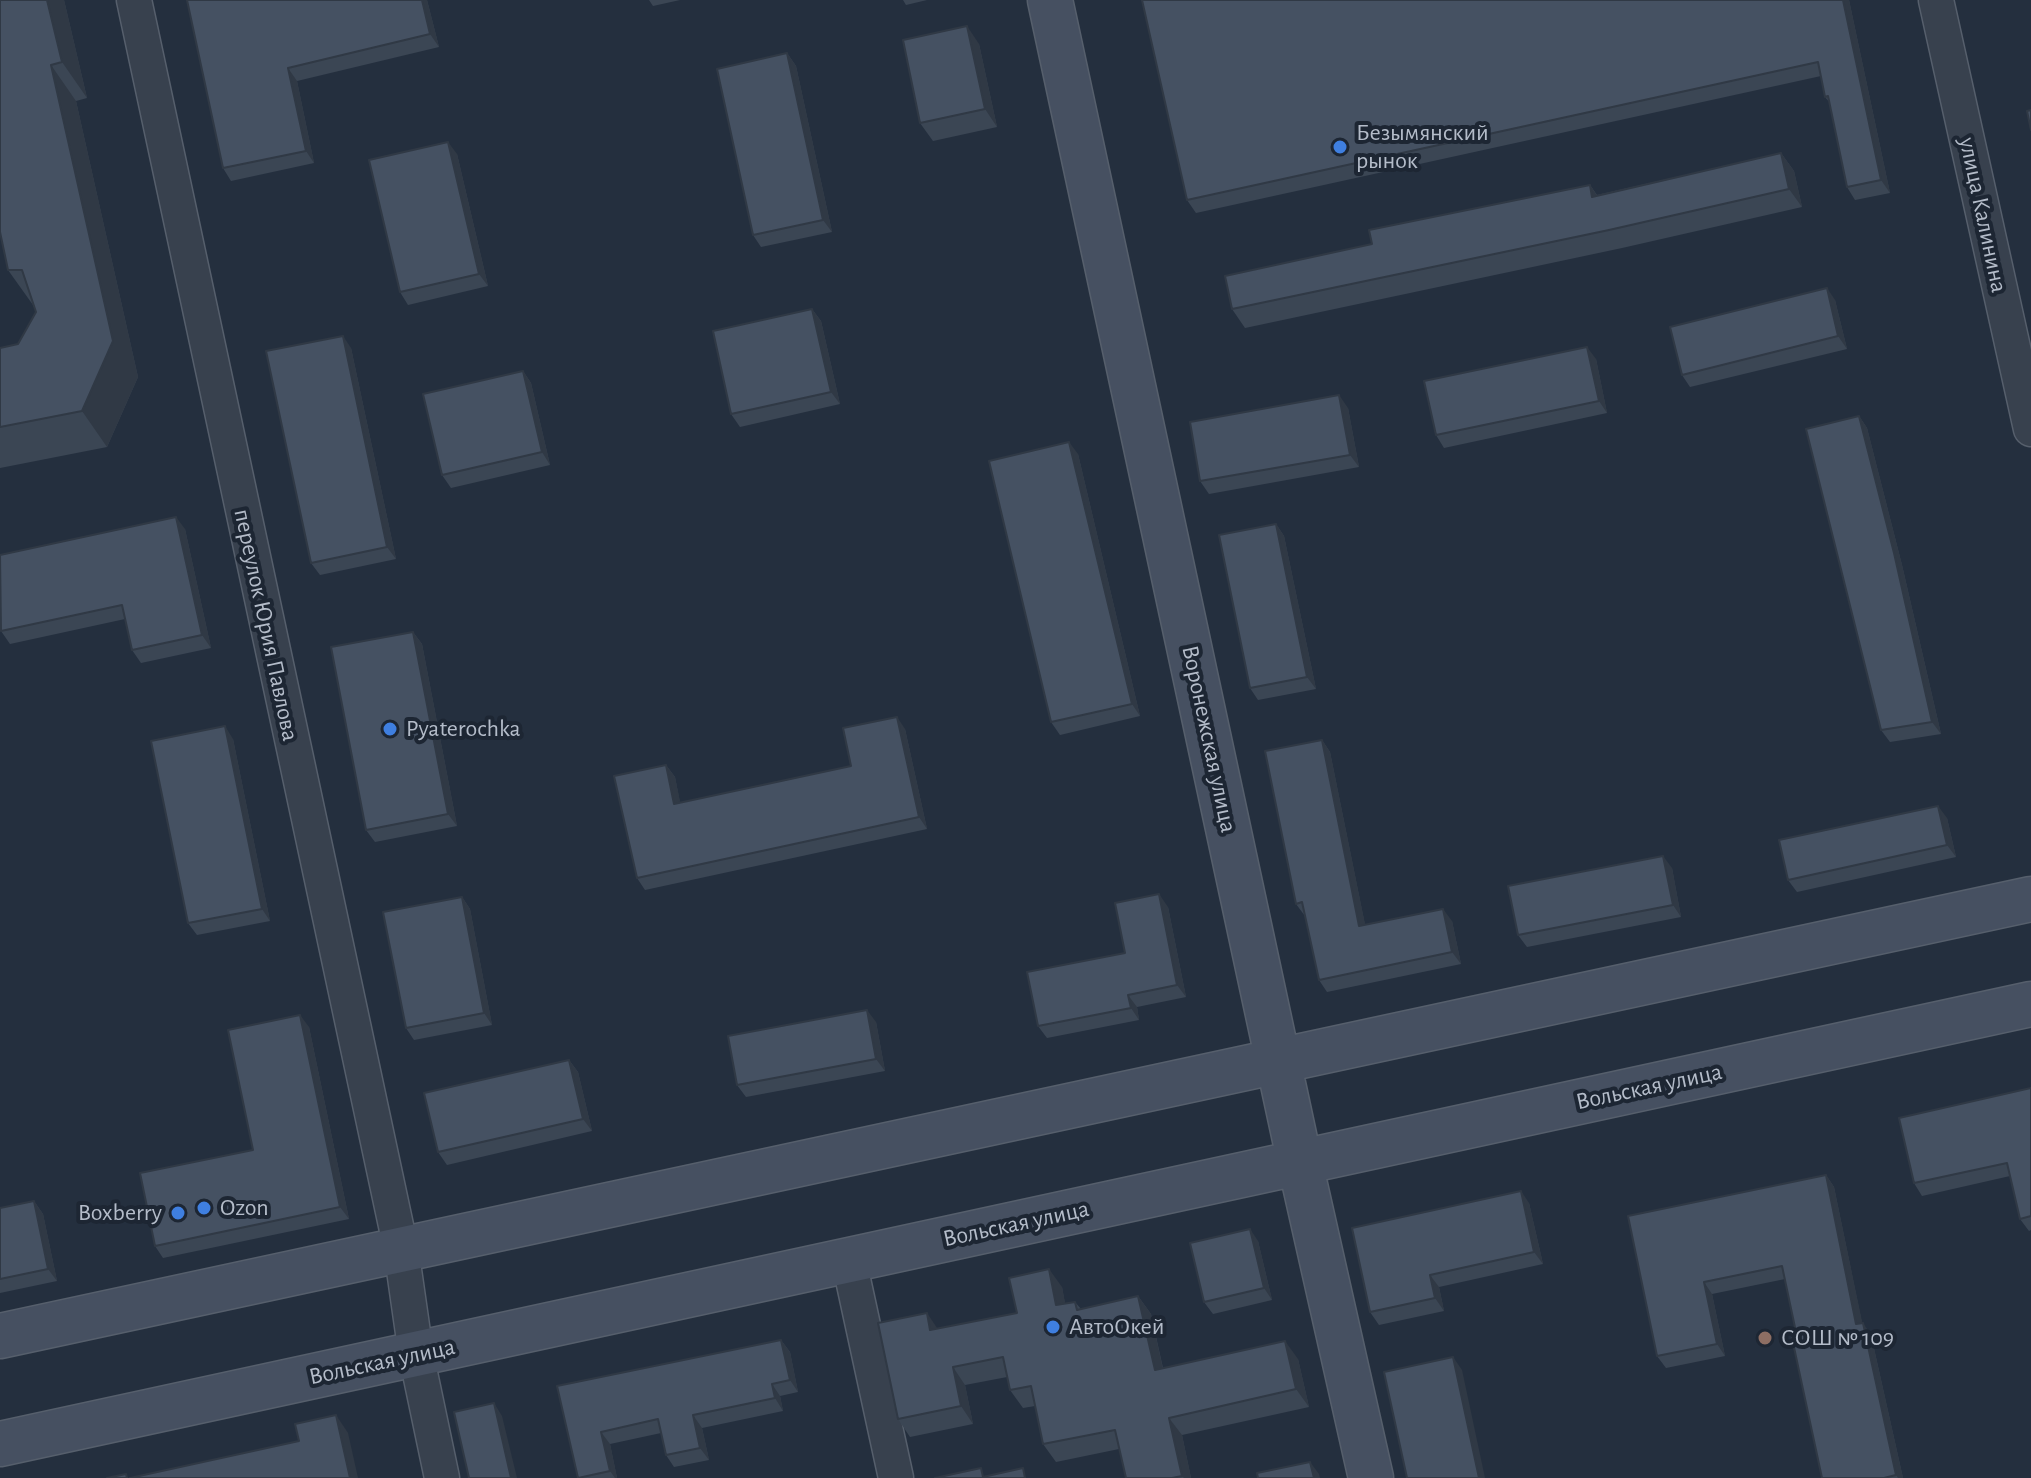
<!DOCTYPE html>
<html>
<head>
<meta charset="utf-8">
<style>
  body { margin:0 }
  canvas { display:block; background:#242f3e }
</style>
</head>
<body>
<canvas width="2031" height="1478"></canvas>
<script>
const g = document.querySelector('canvas').getContext('2d');
g.lineJoin = 'round';
function toPath(rows) {
  const path = new Path2D();
  for (const r of rows) {
    path.moveTo(r[0], r[1]);
    for (let i = 2; i < r.length; i += 2) path.lineTo(r[i], r[i + 1]);
  }
  return path;
}
function strokePath(path, color, width, dash) {
  g.strokeStyle = color;
  g.lineWidth = width;
  g.lineCap = dash ? 'butt' : 'round';
  g.setLineDash(dash || []);
  g.stroke(path);
}
function fill(path, color) {
  g.fillStyle = color;
  g.fill(path, 'evenodd');
}
function drawText(font, color, halo, rows, align = 'center') {
  g.font = font + ' "Alegreya Sans",sans-serif';
  g.lineWidth = 8;
  g.setLineDash([]);
  g.textBaseline = 'middle';
  g.strokeStyle = halo;
  g.fillStyle = color;
  for (const [text, x, y, turn = 0] of rows) {
    g.save();
    g.translate(x, y);
    g.rotate((+turn || 0) * Math.PI / 180);
    g.textAlign = isNaN(turn) ? turn : align;
    if (halo) g.strokeText(text, 0, 0);
    g.fillText(text, 0, 0);
    g.restore();
  }
}
const street = toPath([
  [134,0,401,1249,416,1354,442,1478],
  [1936,0,2031,429],
  [849,1261,896,1478]
]);
const secondary = toPath([
  [1050,0,1300,1163,1371,1478],
  [0,1336,2031,899],
  [0,1444,2031,1004]
]);
strokePath(street, '#565f6c', 37);
strokePath(secondary, '#565f6c', 47);
strokePath(street, '#38414e', 34);
strokePath(secondary, '#465061', 44);
fill(toPath([
  [64,0,87,98,76,101,138,377,107,447,0,468,0,348,18,344,36,312,33,305,8,270],
  [187,0,427,0,439,47,297,81,314,163,231,181,223,168],
  [649,0,680,0,653,6],
  [903,0,927,0,906,5],
  [1142,0,1849,0,1890,193,1855,200,1847,187,1830,103,1825,97,1821,76,1196,213,1187,200],
  [979,44,997,127,933,141,920,123],
  [787,53,796,66,832,232,761,247,753,235],
  [1781,153,1794,171,1802,207,1622,248,1245,328,1232,309,1372,244,1590,185,1597,195],
  [457,154,488,286,408,305,400,292],
  [1835,300,1847,349,1690,387,1682,375],
  [812,309,821,321,840,404,740,427,731,414],
  [351,348,396,559,320,575,311,563],
  [1596,359,1607,413,1444,448,1436,435],
  [523,371,531,383,550,465,451,488,442,475],
  [1348,408,1359,467,1209,494,1200,481],
  [1859,416,1867,428,1902,565,1941,734,1890,742,1881,730],
  [1078,454,1140,716,1060,735,1051,722],
  [1276,524,1284,536,1316,689,1258,700,1250,688],
  [185,529,211,648,141,663,132,650,125,619,10,644,1,631],
  [413,632,422,644,457,826,375,842,366,830],
  [905,729,927,829,645,890,637,878,666,765,675,777,680,803,851,766],
  [233,739,270,921,197,935,188,923],
  [1322,740,1330,752,1365,925,1452,921,1461,964,1327,992,1319,980,1305,916,1296,904],
  [1947,818,1956,857,1797,892,1788,880],
  [1672,868,1681,917,1527,947,1518,935],
  [462,897,470,909,492,1025,414,1040,406,1028],
  [1168,907,1186,997,1137,1007,1139,1020,1047,1038,1038,1026,1125,953],
  [876,1022,885,1071,746,1097,737,1085],
  [309,1027,349,1219,163,1258,155,1246,253,1150],
  [569,1060,578,1072,592,1131,447,1165,438,1152],
  [2031,1088,2031,1230,2029,1231,2020,1219,2010,1176,1922,1196,1914,1183],
  [1826,1175,1834,1187,1862,1323,1871,1335,1903,1478,1822,1478,1797,1337,1785,1279,1712,1294,1725,1356,1666,1368,1657,1356,1628,1216],
  [34,1201,43,1214,57,1281,0,1293,0,1208],
  [1529,1203,1543,1264,1439,1287,1444,1311,1379,1325,1370,1312],
  [1258,1241,1272,1300,1213,1314,1204,1302],
  [1062,1287,1065,1304,1075,1302,1081,1309,1138,1296,1151,1314,1163,1368,1298,1359,1309,1407,1182,1435,1191,1478,1126,1478,1119,1449,1056,1462,1043,1444,1035,1406,1023,1408,1010,1390,1007,1377,965,1385,973,1424,910,1437,898,1419,938,1328,1017,1313],
  [781,1340,790,1352,798,1392,780,1396,783,1411,702,1428,709,1460,674,1467,666,1455,661,1433,610,1444,617,1478,578,1478,557,1386]
]), '#3b4654');
fill(toPath([
  [47,0,64,0,87,98,62,62],
  [422,0,427,0,439,47,430,34],
  [1843,0,1849,0,1890,193,1881,180],
  [967,26,979,44,997,127,985,109],
  [787,53,796,66,832,232,823,220],
  [51,65,76,101,138,377,107,447,82,411],
  [288,68,297,81,314,163,306,151],
  [448,142,457,154,488,286,479,274],
  [1781,153,1794,171,1802,207,1789,189],
  [1590,185,1602,203,1592,197],
  [1827,288,1835,300,1847,349,1838,336],
  [812,309,821,321,840,404,831,392],
  [343,336,351,348,396,559,387,547],
  [1587,347,1596,359,1607,413,1599,401],
  [523,371,531,383,550,465,542,452],
  [1339,395,1348,408,1359,467,1350,455],
  [1859,416,1867,428,1902,565,1941,734,1932,722],
  [1069,442,1078,454,1140,716,1132,704],
  [176,517,185,529,211,648,202,635],
  [1276,524,1284,536,1316,689,1307,677],
  [413,632,422,644,457,826,448,814],
  [897,717,905,729,927,829,919,817],
  [225,726,233,739,270,921,262,909],
  [1322,740,1330,752,1368,939,1359,926],
  [666,765,675,777,683,816,674,804],
  [1938,806,1947,818,1956,857,1947,845],
  [1663,856,1672,868,1681,917,1673,905],
  [1159,894,1168,907,1186,997,1177,985],
  [462,897,470,909,492,1025,484,1013],
  [1443,909,1452,921,1461,964,1452,952],
  [1128,995,1137,1007,1139,1020,1131,1008],
  [867,1010,876,1022,885,1071,876,1059],
  [300,1015,309,1027,349,1219,340,1207],
  [569,1060,578,1072,592,1131,583,1119],
  [1826,1175,1834,1187,1865,1336,1856,1324],
  [1521,1191,1529,1203,1543,1264,1534,1252],
  [34,1201,43,1214,57,1281,48,1269],
  [1250,1229,1258,1241,1272,1300,1264,1288],
  [1049,1269,1062,1287,1069,1323,1056,1305],
  [1430,1275,1439,1287,1444,1311,1435,1298],
  [1704,1282,1712,1294,1725,1356,1717,1344],
  [1138,1296,1151,1314,1167,1388,1155,1370],
  [927,1313,939,1331,930,1330],
  [1863,1323,1871,1335,1903,1478,1898,1478,1896,1475],
  [781,1340,790,1352,798,1392,790,1380],
  [1285,1341,1298,1359,1309,1407,1296,1389],
  [1453,1357,1462,1370,1485,1478,1479,1478],
  [953,1367,965,1385,973,1424,961,1406],
  [772,1384,780,1396,783,1411,775,1398],
  [494,1403,502,1416,517,1478,511,1478],
  [336,1415,348,1433,358,1478,350,1478],
  [693,1415,702,1428,709,1460,700,1448],
  [1169,1418,1182,1435,1191,1478,1184,1478,1182,1476],
  [601,1432,610,1444,617,1478,615,1478,610,1471],
  [1310,1462,1319,1474,1320,1478,1314,1478]
]), '#303945');
const building = toPath([
  [0,0,47,0,62,62,51,65,113,341,82,411,0,427,0,348,18,344,36,312,22,270,8,270,0,232,0,0],
  [187,0,422,0,430,34,288,68,306,151,223,168,187,0],
  [1142,0,1843,0,1881,180,1847,187,1828,96,1825,97,1818,62,1187,200,1142,0],
  [967,26,985,109,920,123,903,40,967,26],
  [787,53,823,220,753,235,717,69,787,53],
  [2031,110,2031,130,2027,111,2031,110],
  [448,142,479,274,400,292,369,160,448,142],
  [1781,153,1789,189,1609,230,1232,309,1225,276,1372,244,1369,230,1590,185,1592,197,1781,153],
  [1827,288,1838,336,1682,375,1670,327,1827,288],
  [812,309,831,392,731,414,713,331,812,309],
  [343,336,387,547,311,563,266,351,343,336],
  [1587,347,1599,401,1436,435,1424,381,1587,347],
  [523,371,542,452,442,475,423,394,523,371],
  [1339,395,1350,455,1200,481,1190,422,1339,395],
  [1859,416,1894,553,1932,722,1881,730,1806,429,1859,416],
  [1069,442,1132,704,1051,722,989,461,1069,442],
  [176,517,202,635,132,650,122,605,1,631,0,555,176,517],
  [1276,524,1307,677,1250,688,1219,535,1276,524],
  [413,632,448,814,366,830,331,647,413,632],
  [897,717,919,817,637,878,614,776,666,765,674,804,851,766,843,728,897,717],
  [225,726,262,909,188,923,151,741,225,726],
  [1322,740,1359,926,1443,909,1452,952,1319,980,1302,902,1296,904,1265,751,1322,740],
  [1938,806,1947,845,1788,880,1779,840,1938,806],
  [1663,856,1673,905,1518,935,1508,886,1663,856],
  [1159,894,1177,985,1128,995,1131,1008,1038,1026,1027,972,1125,953,1115,903,1159,894],
  [462,897,484,1013,406,1028,383,912,462,897],
  [867,1010,876,1059,737,1085,728,1036,867,1010],
  [300,1015,340,1207,155,1246,140,1173,253,1150,228,1030,300,1015],
  [569,1060,583,1119,438,1152,424,1093,569,1060],
  [2031,1088,2031,1216,2020,1219,2007,1163,1914,1183,1899,1118,2031,1088],
  [1826,1175,1856,1324,1863,1323,1896,1475,1884,1478,1822,1478,1792,1338,1797,1337,1782,1266,1704,1282,1717,1344,1657,1356,1628,1216,1826,1175],
  [1521,1191,1534,1252,1430,1275,1435,1298,1370,1312,1352,1228,1521,1191],
  [34,1201,48,1269,0,1279,0,1208,34,1201],
  [1250,1229,1264,1288,1204,1302,1190,1243,1250,1229],
  [1049,1269,1056,1305,1075,1302,1077,1310,1138,1296,1155,1370,1285,1341,1296,1389,1169,1418,1182,1476,1172,1478,1126,1478,1115,1430,1043,1444,1031,1386,1010,1390,1003,1357,953,1367,961,1406,898,1419,878,1323,927,1313,930,1330,1017,1313,1009,1278,1049,1269],
  [781,1340,790,1380,772,1384,775,1398,693,1415,700,1448,666,1455,658,1419,601,1432,610,1471,578,1478,557,1386,781,1340],
  [1453,1357,1479,1478,1407,1478,1384,1372,1453,1357],
  [494,1403,511,1478,469,1478,454,1412,494,1403],
  [336,1415,350,1478,130,1478,299,1441,295,1424,336,1415],
  [1310,1462,1314,1478,1258,1478,1257,1473,1310,1462],
  [981,1468,983,1477,1023,1468,1025,1478,935,1478,981,1468],
  [126,1474,127,1478,107,1478,126,1474]
]);
fill(building, '#455162');
strokePath(building, '#303945', 2);
for (const [x, y, r, color] of [
  [1340,147,8,"#3f7fe0"],
  [390,729,8,"#3f7fe0"],
  [204,1208,8,"#3f7fe0"],
  [178,1213,8,"#3f7fe0"],
  [1053,1327,8,"#3f7fe0"],
  [1765,1338,8,"#8d6e63"]
]) {
  const dot = new Path2D();
  dot.arc(x, y, r, 0, 2 * Math.PI);
  g.fillStyle = color;
  g.fill(dot);
  strokePath(dot, '#1d2633', 3);
}
drawText('24px', '#b4bcc9', '#1d2633', [
  ["Безымянский",1356,133],
  ["рынок",1356,161],
  ["Pyaterochka",406,729],
  ["Ozon",220,1208],
  ["Boxberry",162,1213,"right"],
  ["АвтоОкей",1069,1327],
  ["СОШ № 109",1781,1338]
], 'left');
drawText('24px', '#b4bcc9', '#1d2633', [
  ["улица Калинина",1983,215,78],
  ["переулок Юрия Павлова",266,625,78],
  ["Воронежская улица",1209,739,78],
  ["Вольская улица",1649,1087,-12],
  ["Вольская улица",1016,1224,-12],
  ["Вольская улица",382,1362,-12]
]);
</script>
</body>
</html>
